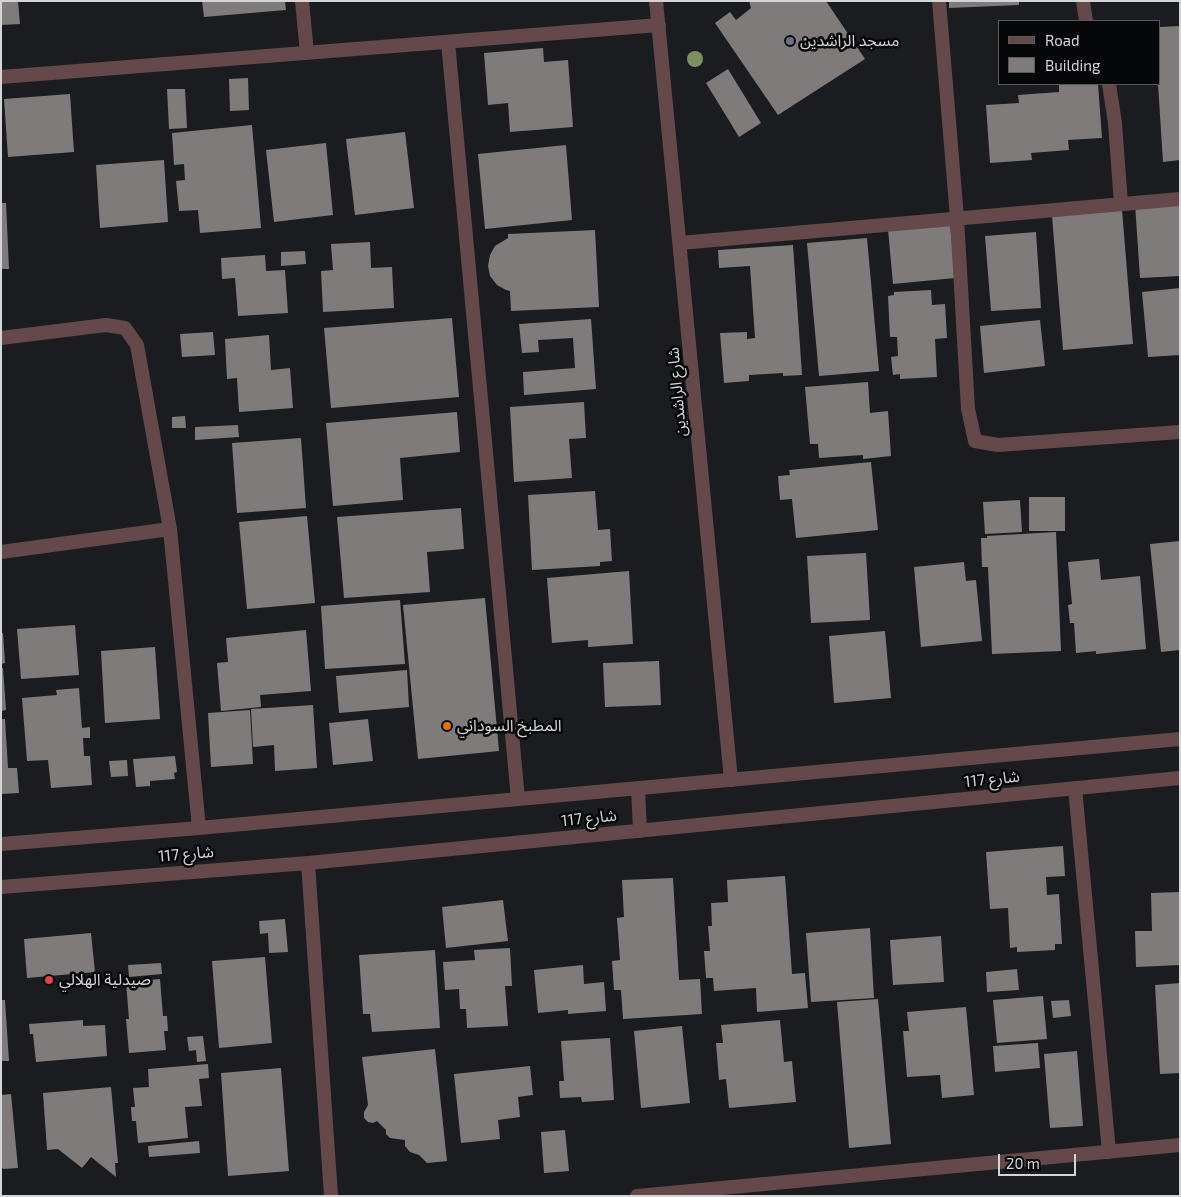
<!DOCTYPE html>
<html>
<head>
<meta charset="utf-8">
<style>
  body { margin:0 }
  #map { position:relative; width:1181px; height:1197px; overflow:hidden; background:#1a1c1f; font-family:"Exo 2",sans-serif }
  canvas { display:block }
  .frame { position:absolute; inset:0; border:2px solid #d3d4d6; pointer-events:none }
  .legend { position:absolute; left:998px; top:20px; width:162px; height:65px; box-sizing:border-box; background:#060708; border:1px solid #58595a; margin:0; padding:6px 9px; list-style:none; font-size:15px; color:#d3d4d6 }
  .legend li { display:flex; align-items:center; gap:10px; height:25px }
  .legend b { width:25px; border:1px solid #58595a }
  .scale { position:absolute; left:998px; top:1154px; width:78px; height:22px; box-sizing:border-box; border:2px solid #d3d4d6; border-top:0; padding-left:6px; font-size:15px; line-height:18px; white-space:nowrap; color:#d3d4d6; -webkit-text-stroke:4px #060708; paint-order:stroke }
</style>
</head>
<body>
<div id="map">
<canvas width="1181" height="1197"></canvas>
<div class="frame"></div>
<ul class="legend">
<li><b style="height:6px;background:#64484a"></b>Road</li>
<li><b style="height:14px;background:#807b7b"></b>Building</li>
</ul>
<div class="scale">20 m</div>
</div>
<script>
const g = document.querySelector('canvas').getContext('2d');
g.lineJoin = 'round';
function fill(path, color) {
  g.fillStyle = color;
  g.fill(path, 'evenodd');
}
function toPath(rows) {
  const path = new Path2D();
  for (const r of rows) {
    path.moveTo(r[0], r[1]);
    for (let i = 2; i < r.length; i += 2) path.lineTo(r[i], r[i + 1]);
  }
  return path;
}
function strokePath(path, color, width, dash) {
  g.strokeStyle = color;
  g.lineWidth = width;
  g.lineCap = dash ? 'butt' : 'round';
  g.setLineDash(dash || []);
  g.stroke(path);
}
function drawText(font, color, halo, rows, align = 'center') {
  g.font = font + ' "Exo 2","Noto Sans Arabic",sans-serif';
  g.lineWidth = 5;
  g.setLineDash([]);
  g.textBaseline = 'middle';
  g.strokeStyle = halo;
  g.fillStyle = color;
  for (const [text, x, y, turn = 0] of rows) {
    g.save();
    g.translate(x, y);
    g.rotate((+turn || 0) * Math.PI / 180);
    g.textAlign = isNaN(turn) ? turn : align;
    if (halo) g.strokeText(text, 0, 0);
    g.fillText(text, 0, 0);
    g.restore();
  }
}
fill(toPath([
  [1,1,18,1,20,24,1,25],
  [202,1,285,1,286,10,204,17],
  [749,1,826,1,865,59,778,115,715,23,730,12,736,20,751,8],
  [949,1,1019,1,1019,5,949,8],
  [1180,26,1180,160,1163,162,1158,84,1160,84,1160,27],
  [543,48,544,62,568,60,573,127,510,132,508,103,488,105,484,53],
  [728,69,761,123,739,137,706,83],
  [248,78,249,110,230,111,229,79],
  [1059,84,1098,84,1102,138,1068,140,1069,150,1031,153,1032,160,990,163,986,105,1019,103,1018,95,1059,92],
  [167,89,185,89,187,128,169,129],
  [70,94,74,152,8,157,4,99],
  [252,125,261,228,200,233,198,210,179,211,176,181,185,180,184,164,174,165,172,133],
  [405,132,414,208,355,215,346,139],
  [326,143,333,215,274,222,266,150],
  [566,145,572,220,485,229,478,154],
  [164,160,168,222,100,228,96,165],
  [1180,202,1180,276,1140,278,1135,204],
  [1,203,6,203,9,269,1,269],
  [1122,210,1133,344,1063,350,1052,216],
  [950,223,955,278,893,284,888,229],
  [595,230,599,307,511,311,510,291,506,290,497,285,490,276,488,266,490,255,495,246,508,238,508,234],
  [1036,232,1041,308,991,311,985,236],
  [867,238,879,371,819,376,807,243],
  [370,242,371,268,392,267,394,308,323,312,321,271,333,270,331,244],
  [793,245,802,375,783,376,783,373,749,375,749,381,724,383,720,333,747,332,747,339,755,338,750,266,719,268,718,250],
  [305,251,306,264,281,266,281,252],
  [265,255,266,271,285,270,288,313,238,316,235,278,222,279,221,258],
  [1180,288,1180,355,1148,357,1142,292],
  [931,290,932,305,945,304,947,338,935,339,937,377,900,379,900,374,893,375,891,357,898,356,897,337,890,337,888,296,894,295,894,292],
  [452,318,459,397,331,408,324,328],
  [591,319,596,389,524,395,523,372,575,368,573,338,538,340,539,352,522,353,519,324],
  [1040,320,1045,366,984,373,980,326],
  [213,332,215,355,182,357,180,334],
  [269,335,271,370,290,368,293,408,239,412,237,378,227,379,225,339],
  [868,382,870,413,888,411,891,456,863,459,863,455,819,458,818,444,810,444,805,387],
  [584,402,586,438,569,439,572,478,514,482,510,407],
  [457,412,460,452,400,458,403,500,333,506,326,423],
  [185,416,186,428,172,428,172,417],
  [238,425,239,437,195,440,195,427],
  [301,438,306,508,237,513,232,443],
  [871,462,878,530,796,538,792,499,780,500,778,476,790,475,789,470],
  [595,491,598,530,610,529,612,561,600,562,600,566,532,570,528,495],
  [1029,497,1065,497,1065,531,1029,531],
  [1020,500,1022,532,985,534,983,502],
  [461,508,464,549,427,552,430,592,344,598,337,517],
  [307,516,315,603,247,609,239,522],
  [1056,532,1061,651,992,654,988,567,982,567,981,538,987,538,987,536],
  [1180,541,1180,650,1161,652,1150,544],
  [866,553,870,620,811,623,807,556],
  [1099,559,1101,580,1140,576,1146,649,1096,654,1096,651,1076,653,1074,623,1070,623,1068,605,1072,604,1068,562],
  [964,562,966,581,976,580,982,641,921,647,914,567],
  [629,571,633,644,588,647,588,640,552,643,547,578],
  [485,598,499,751,418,759,403,605],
  [400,600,405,664,325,669,321,606],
  [75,625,79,675,21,679,17,629],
  [306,630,311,691,260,695,261,707,221,711,217,663,228,662,226,638],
  [885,631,891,698,834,703,829,636],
  [1,633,3,633,5,663,1,664],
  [155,647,160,719,105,723,101,651],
  [659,661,661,705,605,707,603,663],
  [1,668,3,668,6,710,1,711],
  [407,670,409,707,339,713,336,676],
  [79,688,82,728,90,727,90,738,83,738,84,756,90,756,92,785,51,788,48,760,27,761,22,698,57,695,56,690],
  [313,705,317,768,275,771,274,745,253,747,251,709],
  [250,710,253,764,211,767,208,713],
  [1,719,5,719,8,768,17,768,19,793,1,794],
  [368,719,373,761,333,765,329,723],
  [175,756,177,772,174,773,175,779,150,781,150,786,136,787,133,759],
  [127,760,128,776,111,777,109,761],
  [1063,846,1065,876,1046,877,1047,895,1059,894,1062,944,1055,944,1055,950,1017,952,1017,947,1010,948,1008,908,990,909,986,852],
  [785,876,792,974,805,973,808,1008,757,1012,756,988,714,991,713,978,706,978,704,951,710,951,708,926,712,926,711,903,728,902,727,880],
  [673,878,679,980,700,979,702,1014,623,1019,621,990,614,990,612,961,620,960,617,918,624,917,622,880],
  [1180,892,1180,965,1136,967,1135,931,1152,931,1151,893],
  [503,900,508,941,446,948,442,907],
  [285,919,288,952,269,953,268,933,260,934,259,921],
  [870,928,874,998,811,1002,806,933],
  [91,933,95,972,27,978,24,939],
  [941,936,944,982,893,985,890,940],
  [510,948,512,986,505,986,508,1026,467,1028,466,1009,460,1009,459,989,445,990,443,962,475,960,474,950],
  [435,950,440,1028,372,1032,370,1014,363,1014,359,955],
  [265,957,272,1043,219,1048,212,961],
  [161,963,162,974,129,977,128,965],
  [583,965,584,984,604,982,606,1011,568,1014,568,1010,538,1013,534,970],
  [1017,969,1019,990,987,992,986,972],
  [160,979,163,1016,167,1016,168,1031,164,1031,166,1050,129,1053,126,1019,129,1019,126,982],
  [1180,983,1180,1073,1160,1074,1155,985],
  [1043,996,1047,1039,997,1043,993,1000],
  [878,999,891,1144,849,1148,837,1002],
  [1,1000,5,1000,9,1061,1,1061],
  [1069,1000,1071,1016,1053,1018,1051,1001],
  [966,1007,974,1095,942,1098,940,1075,907,1077,903,1031,909,1031,907,1012],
  [83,1020,83,1026,105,1025,107,1056,36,1062,33,1034,30,1034,29,1024],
  [780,1020,784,1062,792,1061,796,1102,729,1108,726,1079,719,1080,716,1043,723,1043,721,1025],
  [682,1026,690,1103,641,1108,634,1031],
  [203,1036,206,1061,197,1062,196,1050,189,1051,187,1037],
  [610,1038,614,1100,582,1102,581,1097,560,1098,559,1081,564,1081,561,1041],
  [1038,1043,1040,1068,995,1072,993,1046],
  [435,1049,447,1161,427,1163,419,1155,410,1152,405,1146,405,1140,390,1138,386,1134,386,1130,377,1121,373,1123,368,1122,364,1118,364,1112,368,1105,362,1057],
  [1077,1051,1083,1126,1050,1128,1044,1054],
  [208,1064,209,1078,199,1079,202,1106,185,1107,188,1138,138,1143,136,1121,132,1121,131,1107,135,1107,133,1088,149,1087,148,1069],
  [530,1066,533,1095,518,1097,520,1117,498,1120,500,1139,461,1143,454,1074],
  [281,1068,289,1171,228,1176,221,1073],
  [111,1087,118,1163,115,1163,116,1177,91,1157,82,1168,58,1149,47,1150,43,1093],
  [11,1094,18,1168,3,1169,1,1166,1,1095],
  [565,1130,569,1171,544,1173,541,1132],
  [199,1141,200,1153,149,1157,148,1146]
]), '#807b7b');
strokePath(toPath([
  [302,1,307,53],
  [656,1,731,780],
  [939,1,957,218,968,409,975,441,998,445,1180,432],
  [1083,1,1086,21],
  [448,42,518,799],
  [1,77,659,25],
  [1109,84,1115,123,1121,204],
  [680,243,1180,199],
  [1,338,106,325,125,328,137,345,170,529,199,828],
  [1,552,170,529],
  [1075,788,1109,1152],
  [308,863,331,1196],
  [637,1196,1180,1145]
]), '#64484a', 14);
strokePath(toPath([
  [638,788,640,831],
  [1,844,199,828,1180,739],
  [1,887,308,863,1180,778]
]), '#64484a', 14);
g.fillStyle = '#7b9164';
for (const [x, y] of [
  [695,59]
]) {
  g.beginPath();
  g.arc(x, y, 8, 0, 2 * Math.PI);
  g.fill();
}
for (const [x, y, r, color] of [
  [790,41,5,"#6b7280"],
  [447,726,5,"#e8710a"],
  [49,980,5,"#e0444e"]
]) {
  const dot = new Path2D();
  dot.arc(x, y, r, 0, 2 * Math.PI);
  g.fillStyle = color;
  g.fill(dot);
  strokePath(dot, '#060708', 2);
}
drawText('16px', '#d3d4d6', '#060708', [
  ["مسجد الراشدين",800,41],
  ["المطبخ السوداني",457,726],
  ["صيدلية الهلالي",59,980]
], 'left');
drawText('16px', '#d3d4d6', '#060708', [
  ["شارع الراشدين",677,392,-95],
  ["شارع 117",992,779,-6],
  ["شارع 117",589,818,-6],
  ["شارع 117",186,854,-5]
]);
</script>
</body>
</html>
